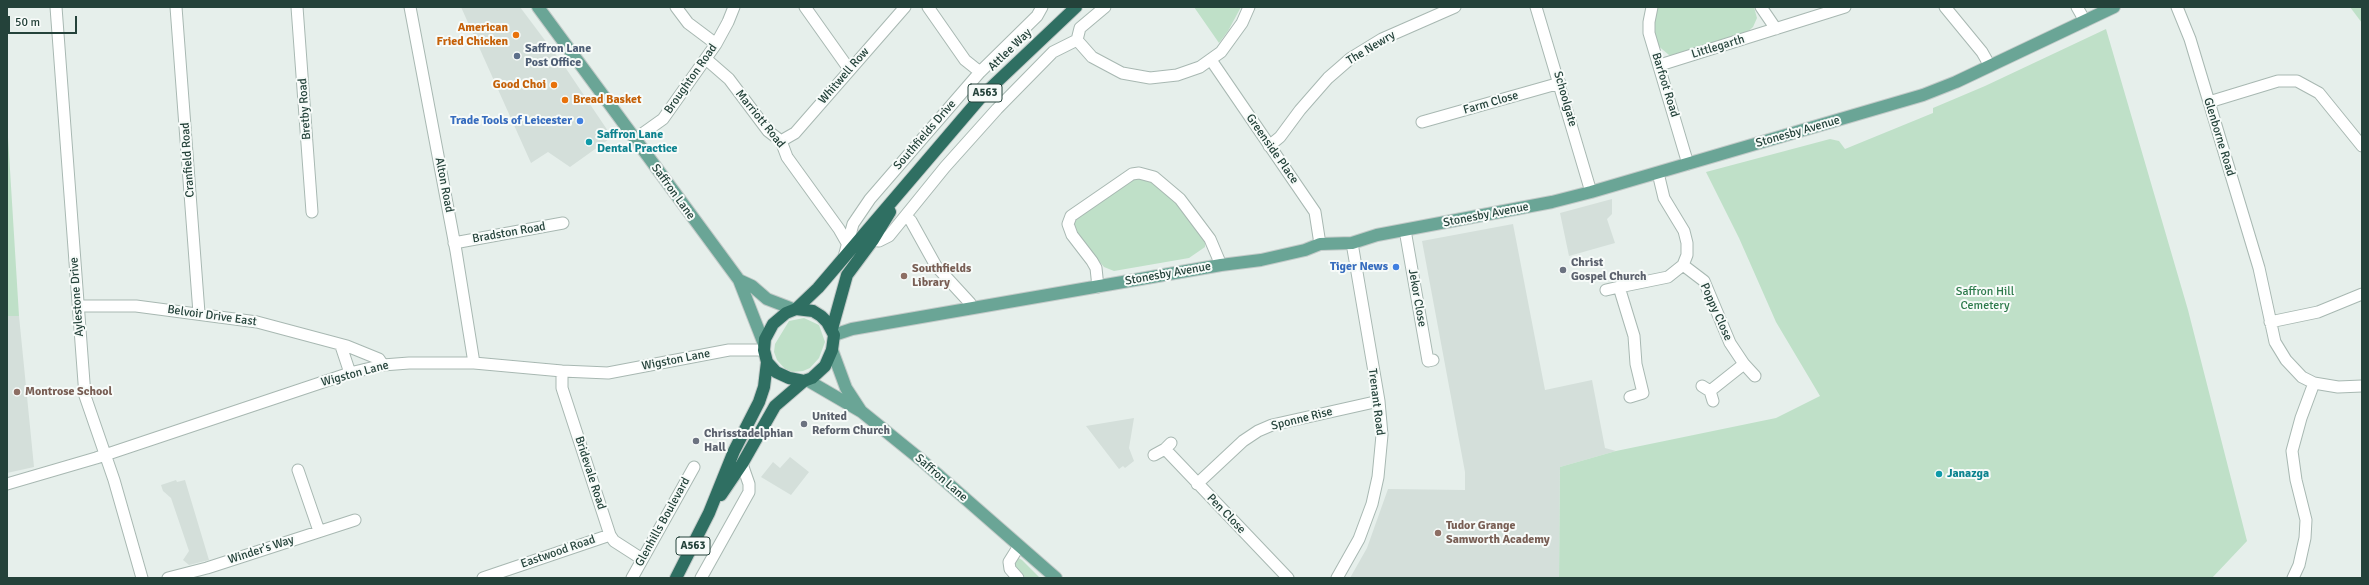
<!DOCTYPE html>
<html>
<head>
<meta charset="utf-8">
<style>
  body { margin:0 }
  #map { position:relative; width:2369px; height:585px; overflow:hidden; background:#e6efeb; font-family:Signika,sans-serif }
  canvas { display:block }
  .frame { position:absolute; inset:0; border:8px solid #24423a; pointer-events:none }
  .scale { position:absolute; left:8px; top:16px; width:69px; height:18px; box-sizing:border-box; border:2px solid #24423a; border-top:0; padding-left:5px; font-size:12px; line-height:14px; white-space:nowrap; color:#24423a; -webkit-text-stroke:3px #f7fbf9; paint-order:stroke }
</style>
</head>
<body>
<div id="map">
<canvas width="2369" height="585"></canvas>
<div class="frame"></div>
<div class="scale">50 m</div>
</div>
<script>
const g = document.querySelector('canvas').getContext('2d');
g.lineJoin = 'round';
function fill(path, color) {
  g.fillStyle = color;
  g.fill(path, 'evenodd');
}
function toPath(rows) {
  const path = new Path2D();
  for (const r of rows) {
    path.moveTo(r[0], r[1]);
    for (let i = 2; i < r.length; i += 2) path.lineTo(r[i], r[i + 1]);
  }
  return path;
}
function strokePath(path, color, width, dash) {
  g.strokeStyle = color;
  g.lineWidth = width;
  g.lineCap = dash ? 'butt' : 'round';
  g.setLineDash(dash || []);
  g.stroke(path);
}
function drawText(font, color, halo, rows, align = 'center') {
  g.font = font + ' Signika,sans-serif';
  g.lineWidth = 4;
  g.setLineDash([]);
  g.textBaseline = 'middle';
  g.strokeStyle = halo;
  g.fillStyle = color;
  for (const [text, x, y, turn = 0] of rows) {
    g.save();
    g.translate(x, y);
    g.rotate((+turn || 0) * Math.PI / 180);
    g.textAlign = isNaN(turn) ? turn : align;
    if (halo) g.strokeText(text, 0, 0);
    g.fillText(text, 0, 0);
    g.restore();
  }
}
fill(toPath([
  [461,7,520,7,565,67,612,137,570,167,548,152,531,163],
  [1612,199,1612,214,1607,219,1615,243,1569,256,1560,213],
  [1513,224,1545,390,1592,380,1605,448,1616,451,1560,467,1559,578,1350,578,1367,548,1388,489,1465,490,1465,472,1422,241],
  [7,316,19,316,34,467,7,473],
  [1134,418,1129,448,1134,461,1125,468,1123,466,1119,469,1086,426],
  [790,457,809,472,791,495,761,477,773,462,780,468],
  [176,480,177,482,185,480,209,560,189,565,183,560,189,551,171,498,163,491,161,485]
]), '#d4dfda');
fill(toPath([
  [1194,7,1241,7,1228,31,1219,43],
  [1656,7,1754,7,1757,18,1753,27,1744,35,1677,56,1669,55,1656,44,1652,21],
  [2350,7,2362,7,2362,23],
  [2106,29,2188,310,2247,541,2212,578,1559,578,1560,467,1616,451,1776,418,1820,396,1776,322,1739,238,1706,172,1830,139,1839,141,1845,149,1933,113,1933,108,1985,86],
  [7,121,19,316,7,316],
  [1132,178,1145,178,1174,198,1205,241,1205,247,1189,258,1114,271,1104,267,1074,232,1072,224,1076,218],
  [804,318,819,325,825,342,819,358,810,368,803,371,792,372,785,369,777,360,774,352,775,344,789,321],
  [1017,557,1022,560,1040,578,1026,578,1016,570,1014,560]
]), '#bfe0c8');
const minor = toPath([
  [56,7,85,396,114,480,142,578],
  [176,7,199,313],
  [297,7,312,212],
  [410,7,456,251,474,363],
  [676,7,688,23,716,44],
  [805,7,849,69],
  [928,7,965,60,980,72],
  [1536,7,1591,192],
  [1652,7,1649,22,1649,33,1688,164],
  [1761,7,1776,29],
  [1945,7,1982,52,1990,66],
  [2077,7,2085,21],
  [2177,7,2190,39,2259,268,2275,342,2286,360,2302,377,2314,383,2338,387,2362,386],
  [1077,40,1092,57,1122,73,1150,78,1177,75,1200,67,1221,52,1242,23,1249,7],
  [706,59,729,79,768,131,781,141,787,157,839,229,847,243],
  [1211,60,1315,212,1320,244],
  [1660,65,1845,7],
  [2209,102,2278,81,2297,81,2319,93,2362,146],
  [1422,122,1560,83],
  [635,139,663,119,716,44,728,22,734,7],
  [781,141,795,133,905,7],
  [1269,146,1280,137,1300,110,1328,78,1351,58,1382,39,1455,7],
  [906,216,911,221,936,266,970,303,972,308],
  [1405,230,1428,361,1433,360],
  [873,240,879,241,889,236,945,167,997,109,1053,52,1077,40,1080,28,1105,7],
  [454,243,563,223],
  [844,257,853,224,870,199,980,72,1037,16,1042,7],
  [1683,265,1704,281,1730,343,1744,364,1710,391],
  [1098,287,1096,268,1092,261,1072,235,1068,224,1071,216,1132,174,1139,173,1154,177,1180,199,1210,239,1221,265],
  [1606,290,1619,287],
  [80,306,136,306,257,322,347,346,379,359,383,365],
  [2270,322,2318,312,2362,294],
  [341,346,350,373],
  [1744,364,1755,376],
  [562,371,562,388,610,535,614,541,642,559],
  [1702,386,1710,391,1713,401],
  [1630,397,1643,393,1636,364,1634,336,1619,287,1668,277,1683,265,1687,255,1687,243,1684,231,1664,198,1658,173],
  [1171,443,1165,449,1288,578],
  [1154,455,1165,449],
  [298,470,319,531],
  [7,484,96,458,350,373,383,365,409,363,474,363,562,371,608,373,729,350,764,350],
  [1197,484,1243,441,1258,431,1272,425,1379,401],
  [168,578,207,568,355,520],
  [483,578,610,535],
  [632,578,694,467],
  [701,578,749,492,749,484,742,464],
  [1018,578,1010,569,1009,562,1019,546],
  [1337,578,1359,539,1372,504,1378,477,1382,435,1379,401,1352,243],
  [2293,578,2299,565,2305,538,2306,520,2296,480,2292,451,2301,418,2314,383]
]);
const major = toPath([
  [538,7,739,280,764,344],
  [739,280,752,286,767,299,793,309],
  [834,335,852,329,1221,265,1261,260,1305,250,1320,244,1352,243,1377,235,1552,202,1591,192,1923,95,1956,82,2114,7],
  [832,350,846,388,861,411],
  [807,380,862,412,920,459,1056,578]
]);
const highway = toPath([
  [796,309,818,288,982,96,1076,7],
  [796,309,813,311,821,316,827,322,834,335,832,350,825,366,812,378,804,381,789,378,776,372,767,362,764,350,765,339,773,324,786,313,796,309],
  [832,329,847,275,873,240,890,212],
  [721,495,742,464,775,406,804,381],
  [676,578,709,513,734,451,759,402,764,387,767,362]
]);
strokePath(minor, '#a8b8b2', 13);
strokePath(major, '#c2cac8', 14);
strokePath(highway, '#c2cac8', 14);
strokePath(minor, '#fff', 11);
strokePath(major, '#6aa596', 12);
strokePath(highway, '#2f6f62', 12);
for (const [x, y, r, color] of [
  [516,35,4,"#e8710a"],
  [517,56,4,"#5c6f8a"],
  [554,85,4,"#e8710a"],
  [565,100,4,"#e8710a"],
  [580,121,4,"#3f7fe0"],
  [589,142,4,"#0f9aa8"],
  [1396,267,4,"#3f7fe0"],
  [1563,270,4,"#6b7280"],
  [904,276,4,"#8d6e63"],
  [17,392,4,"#8d6e63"],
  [804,424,4,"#6b7280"],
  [696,441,4,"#6b7280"],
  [1939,474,4,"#0f9aa8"],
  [1438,533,4,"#8d6e63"]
]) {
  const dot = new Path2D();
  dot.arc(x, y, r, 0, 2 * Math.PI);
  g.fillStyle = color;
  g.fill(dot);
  strokePath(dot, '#f7fbf9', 1.5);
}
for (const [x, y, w] of [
  [985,93,34],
  [693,546,34]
]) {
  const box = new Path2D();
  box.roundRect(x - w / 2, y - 9, w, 18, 3);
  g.fillStyle = '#f7fbf9';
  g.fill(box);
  strokePath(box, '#24423a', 1);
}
drawText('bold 11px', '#24423a', null, [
  ["A563",985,93],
  ["A563",693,546]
]);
drawText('bold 12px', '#c56008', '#f7fbf9', [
  ["American",508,28],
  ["Fried Chicken",508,42],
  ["Good Choi",546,85],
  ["Bread Basket",573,100,"left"]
], 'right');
drawText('12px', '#24423a', '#f7fbf9', [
  ["Littlegarth",1718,47,-17],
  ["The Newry",1371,48,-31],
  ["Attlee Way",1010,50,-44],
  ["Whitwell Row",844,76,-49],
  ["Broughton Road",691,79,-55],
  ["Barfoot Road",1665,85,73],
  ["Schoolgate",1565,99,74],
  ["Farm Close",1491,103,-16],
  ["Bretby Road",305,109,-94],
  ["Marriott Road",760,119,51],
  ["Stonesby Avenue",1798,132,-16],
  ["Southfields Drive",925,135,-49],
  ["Glenborne Road",2219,137,73],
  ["Greenside Place",1272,149,55],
  ["Cranfield Road",188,160,-94],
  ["Alton Road",444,185,79],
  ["Saffron Lane",673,192,54],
  ["Stonesby Avenue",1486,215,-11],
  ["Bradston Road",509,233,-10],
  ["Stonesby Avenue",1168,274,-10],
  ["Aylestone Drive",77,297,-94],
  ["Jekor Close",1417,298,80],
  ["Poppy Close",1716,312,66],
  ["Belvoir Drive East",212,316,8],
  ["Wigston Lane",676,360,-11],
  ["Wigston Lane",355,374,-15],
  ["Trenant Road",1376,402,83],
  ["Sponne Rise",1302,419,-14],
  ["Bridevale Road",590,473,72],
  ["Saffron Lane",941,478,41],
  ["Pen Close",1226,514,46],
  ["Glenhills Boulevard",663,522,-61],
  ["Winder's Way",261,550,-18],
  ["Eastwood Road",558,552,-19]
]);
drawText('bold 12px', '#4e5e75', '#f7fbf9', [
  ["Saffron Lane",525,49],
  ["Post Office",525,63]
], 'left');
drawText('bold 12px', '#366cbe', '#f7fbf9', [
  ["Trade Tools of Leicester",572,121],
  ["Tiger News",1388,267]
], 'right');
drawText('bold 12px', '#0d838f', '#f7fbf9', [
  ["Saffron Lane",597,135],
  ["Dental Practice",597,149],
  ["Janazga",1947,474]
], 'left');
drawText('bold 12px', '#5b616d', '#f7fbf9', [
  ["Christ",1571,263],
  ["Gospel Church",1571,277],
  ["United",812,417],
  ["Reform Church",812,431],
  ["Chrisstadelphian",704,434],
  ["Hall",704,448]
], 'left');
drawText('bold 12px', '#785e54', '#f7fbf9', [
  ["Southfields",912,269],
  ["Library",912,283],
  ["Montrose School",25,392],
  ["Tudor Grange",1446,526],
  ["Samworth Academy",1446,540]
], 'left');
drawText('12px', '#2d7a4b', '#f7fbf9', [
  ["Saffron Hill",1985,292],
  ["Cemetery",1985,306]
]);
</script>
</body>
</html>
